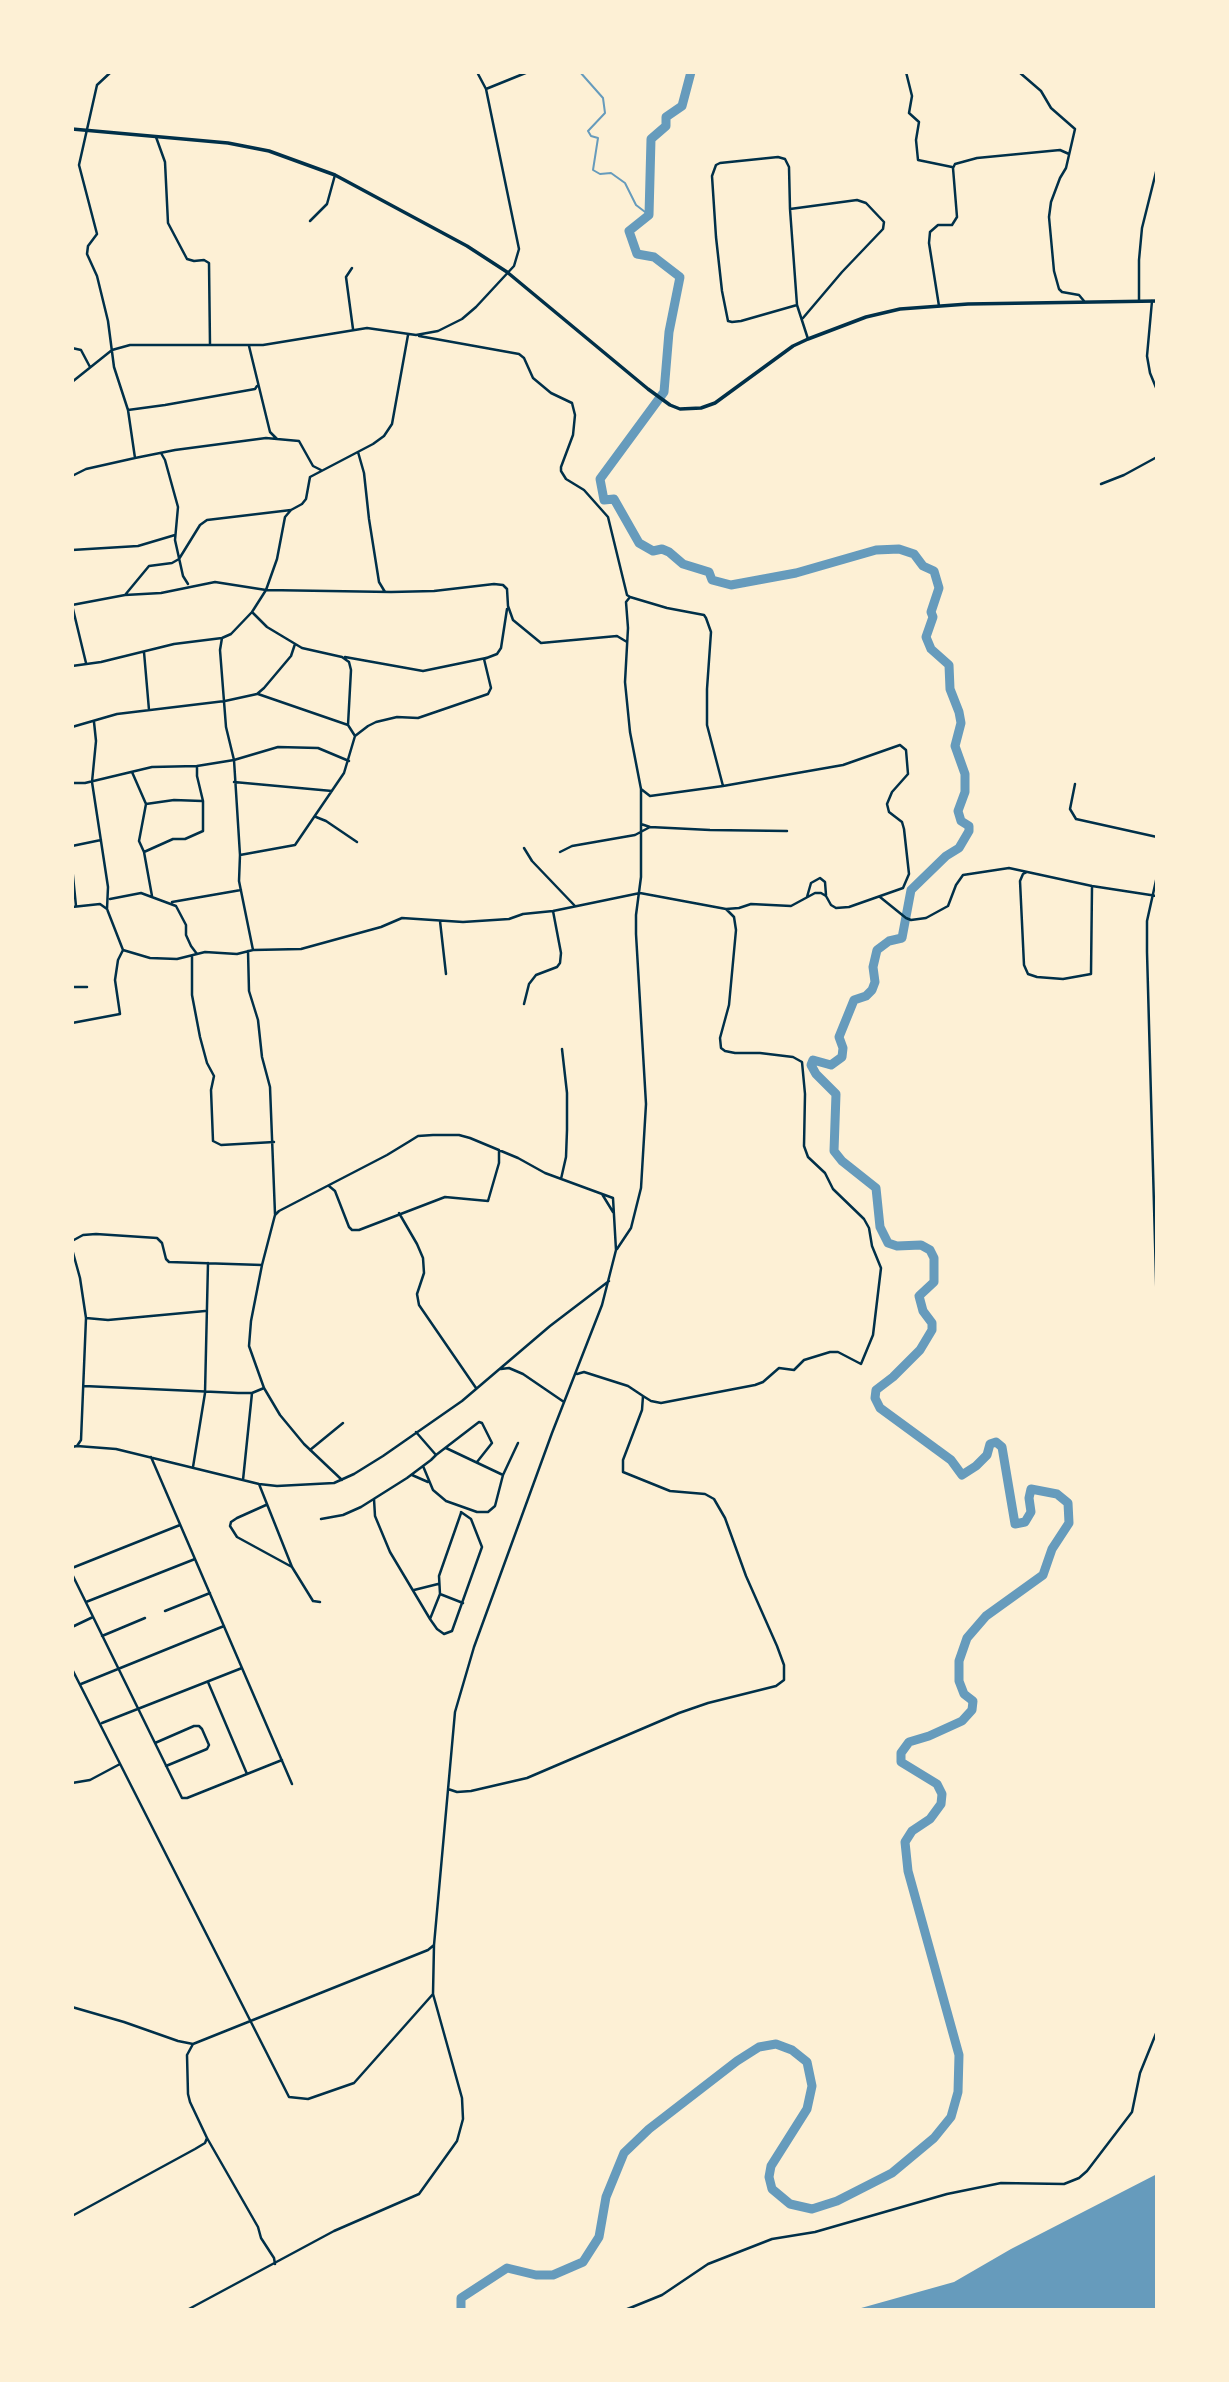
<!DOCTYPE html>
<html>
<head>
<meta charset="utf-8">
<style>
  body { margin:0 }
  #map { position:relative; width:1229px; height:2382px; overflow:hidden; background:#fdf0d5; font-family:"Exo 2",sans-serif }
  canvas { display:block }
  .frame { position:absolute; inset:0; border:74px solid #fdf0d5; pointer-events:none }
</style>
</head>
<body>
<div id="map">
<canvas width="1229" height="2382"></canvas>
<div class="frame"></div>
</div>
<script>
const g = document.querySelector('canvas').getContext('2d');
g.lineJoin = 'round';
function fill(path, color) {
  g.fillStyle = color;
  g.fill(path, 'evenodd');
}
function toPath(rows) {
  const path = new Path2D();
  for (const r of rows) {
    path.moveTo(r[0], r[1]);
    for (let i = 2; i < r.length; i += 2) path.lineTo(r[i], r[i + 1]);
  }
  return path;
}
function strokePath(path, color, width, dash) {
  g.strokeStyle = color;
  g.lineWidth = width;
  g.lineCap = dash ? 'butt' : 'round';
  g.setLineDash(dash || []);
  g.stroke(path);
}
fill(toPath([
  [1157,2174,1157,2310,854,2310,954,2282,1011,2249]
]), '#669bbc');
strokePath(toPath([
  [580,72,603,98,605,113,588,131,591,136,598,138,593,170,600,174,611,173,625,183,636,205,649,215]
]), '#669bbc', 2);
strokePath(toPath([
  [461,2310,461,2298,507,2268,536,2275,553,2275,583,2262,599,2237,606,2197,624,2153,649,2129,737,2061,759,2047,776,2044,792,2050,807,2062,812,2086,807,2109,771,2166,769,2177,772,2189,790,2204,812,2209,837,2201,892,2173,934,2138,951,2117,958,2092,959,2055,908,1871,905,1842,912,1831,930,1819,941,1804,942,1794,937,1784,901,1762,901,1753,909,1742,929,1736,962,1721,972,1710,973,1701,964,1694,959,1681,959,1661,967,1638,986,1616,1043,1575,1052,1549,1069,1523,1068,1503,1057,1494,1031,1489,1029,1498,1031,1512,1025,1522,1015,1524,1002,1447,996,1442,990,1444,987,1455,976,1466,962,1475,951,1460,880,1408,875,1398,876,1390,893,1377,920,1350,932,1330,932,1323,923,1311,919,1296,934,1282,934,1258,930,1250,921,1245,897,1246,888,1243,880,1227,876,1188,842,1161,834,1151,836,1094,816,1074,811,1065,813,1060,831,1065,842,1057,843,1048,839,1037,854,1000,866,996,872,990,875,982,873,967,877,950,889,941,902,938,911,890,946,856,959,848,969,831,969,826,961,821,958,811,965,792,965,774,955,746,961,723,959,712,950,689,949,665,931,649,926,637,933,617,931,612,939,588,934,571,923,566,914,554,899,549,876,550,796,573,731,585,712,580,709,572,683,564,669,552,662,549,653,551,639,543,614,499,604,500,600,479,664,392,669,332,680,277,654,257,637,254,629,231,649,215,651,139,666,126,666,117,682,106,691,72]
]), '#669bbc', 9);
strokePath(toPath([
  [111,72,97,85,79,165,97,234,88,246,87,254,97,276,108,321,114,367,128,410,135,458],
  [906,72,912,96,909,113,919,122,916,140,918,160,952,167],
  [1019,72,1041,91,1051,108,1075,129,1066,168,1060,178,1051,202,1049,217,1054,271,1059,289,1062,292,1079,295,1084,301],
  [486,89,528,72],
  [156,137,165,162,168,223,187,259,194,261,204,260,209,263,210,345],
  [790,209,857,200,866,203,884,222,883,229,842,272,803,318],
  [310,221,327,204,335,175],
  [352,268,346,277,353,329],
  [1139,301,1139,260,1142,228,1157,168],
  [1152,301,1147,356,1150,373,1157,390],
  [797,305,741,321,732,322,728,321,722,291,716,237,712,176,716,165,720,163,778,157,785,159,789,167,790,209,797,305,808,339],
  [939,306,929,243,930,232,938,225,952,225,957,217,953,168,955,164,977,158,1060,150,1069,154],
  [419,336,519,354,524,358,533,378,551,393,572,403,575,415,573,435,561,467,561,471,566,479,584,490,608,517,627,595,630,597],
  [249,346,270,432,277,439],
  [72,348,81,350,90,367],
  [72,382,112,350,130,345,263,345,367,328,416,335,438,331,462,319,476,307,514,266,519,249,486,89,477,72],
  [128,410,165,405,255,389,257,386],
  [358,452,364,473,369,519,379,582,385,592],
  [161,453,165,460,178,507,175,540,183,576,188,584],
  [72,476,86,469,135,458,175,450,266,438,299,441,313,466,321,470],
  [1101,484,1124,475,1157,457],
  [72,550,138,546,175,535],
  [125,595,149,566,172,563,179,559,200,525,207,520,291,510],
  [72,605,125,595,161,593,215,582,266,590,391,592,434,591,494,584,503,585,507,589,508,606,513,620,541,643,617,636,627,642],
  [72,605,86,663],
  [252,612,267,627,302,648,342,657,349,662,351,670,348,725],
  [222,638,220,650,226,727,234,760,240,855],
  [144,652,149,710],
  [345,657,423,671,486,658],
  [72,666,101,662,174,644,222,638,231,634,252,612,266,590,277,559,285,517,291,510,302,504,306,499,310,477,373,444,384,436,392,424,408,335],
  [258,694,348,725,355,736],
  [94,722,96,741,92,782,108,887,107,909],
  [72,727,117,714,225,701,257,694,264,688,291,656,295,644],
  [132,772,146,804,139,841,144,852,152,896],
  [234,782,332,791],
  [72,783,85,783,152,767,197,766],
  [1075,784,1070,809,1076,819,1157,837],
  [146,804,174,800,202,801],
  [316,817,326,821,357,842],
  [641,824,650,827,710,830,787,831],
  [72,846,101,840],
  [524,848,532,861,575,906],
  [144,852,173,839,185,839,203,831,203,801,197,776,197,766,234,760,278,747,318,748,349,761],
  [560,852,572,846,635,835,650,827],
  [72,866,76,906],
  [1027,872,1023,874,1020,881,1024,965,1028,974,1037,977,1063,979,1091,974,1092,887],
  [1157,876,1147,921,1147,952,1157,1314],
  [807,897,811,883,820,878,825,882,826,895],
  [880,897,906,918,911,920,926,918,948,906,956,885,963,875,1009,868,1092,886,1157,896],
  [110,899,141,893,176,906,186,925,186,935,191,946,197,954],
  [172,902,241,890],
  [72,907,100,904,107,909,123,950,150,958,177,959,205,952,237,954,253,950,301,949,381,927,402,918,463,922,509,919,523,914,553,911,640,893,726,909,739,908,751,904,791,906,815,893,821,893,826,896,831,905,836,908,849,907,903,888,909,874,904,829,902,822,889,812,887,804,892,792,908,774,906,750,900,745,843,765,723,786,650,796,641,789],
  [440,921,446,974],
  [253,950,239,881,240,855,295,845,344,773,355,736,368,726,376,722,397,717,418,718,488,694,491,688,484,659,497,654,501,648,507,609],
  [248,951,249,991,258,1020,262,1057,270,1087,275,1214],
  [192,956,192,995,200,1037,207,1063,214,1076,211,1090,213,1141,221,1145,274,1142],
  [72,987,87,987],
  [524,1004,529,984,536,975,557,967,560,963,561,953,553,911],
  [72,1023,120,1014,115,980,118,960,123,950],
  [561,1179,566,1157,567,1130,567,1093,562,1049],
  [329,1186,335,1191,349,1227,352,1230,359,1230,445,1197,488,1201,499,1163,499,1150],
  [602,1194,613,1212],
  [399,1213,417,1244,423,1258,424,1273,417,1294,419,1305,476,1388],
  [72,1241,83,1235,96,1234,157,1238,162,1243,166,1259,169,1262,262,1265],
  [72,1249,80,1278,86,1318,81,1440,77,1446,72,1447],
  [617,1249,631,1228,641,1188,646,1104,636,934,636,915,641,877,641,789,630,732,625,682,628,628,626,602,630,597,667,608,704,615,706,618,711,632,707,689,707,725,723,786],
  [86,1318,108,1320,205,1311],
  [501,1369,509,1368,523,1374,564,1402],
  [84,1386,238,1393,252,1393,264,1388],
  [643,1396,651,1401,661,1403,755,1385,763,1382,779,1368,794,1370,804,1360,830,1352,838,1352,861,1364,873,1335,881,1268,872,1246,869,1228,864,1219,833,1189,825,1173,808,1157,804,1146,805,1094,802,1062,793,1057,760,1053,735,1053,725,1051,721,1048,720,1038,729,1005,736,930,734,917,726,909],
  [77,1446,116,1449,259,1484,277,1486,334,1483,354,1474,383,1456,462,1401,550,1326,609,1281],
  [446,1448,503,1475],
  [310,1450,343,1423],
  [436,1455,479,1422,482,1423,492,1443,477,1462],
  [151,1457,292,1784],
  [423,1466,433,1490,446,1501,477,1512,488,1512,495,1506,503,1475,518,1443],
  [193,1467,205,1393,208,1263],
  [412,1475,428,1482],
  [243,1480,252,1393],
  [259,1484,292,1567,313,1601,320,1602],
  [374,1499,375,1516,390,1552,430,1619,437,1629,444,1634,452,1631,482,1547,471,1519,461,1512],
  [266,1505,237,1518,231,1522,230,1526,237,1537,292,1567],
  [321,1519,343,1515,361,1507,407,1478,431,1460,436,1455,416,1432],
  [72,1568,180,1525],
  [72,1574,182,1798,187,1798,282,1760],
  [414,1590,438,1584],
  [440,1594,463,1603],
  [86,1602,195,1559],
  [165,1611,210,1593],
  [430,1619,440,1594,439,1576,461,1513],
  [72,1627,93,1617],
  [102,1636,145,1618],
  [72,1669,289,2097,308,2099,354,2083,433,1994],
  [208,1682,247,1774],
  [81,1684,224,1626],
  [102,1723,242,1668],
  [155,1743,194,1726,199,1726,202,1729,209,1745,207,1749,166,1766],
  [72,1783,90,1780,120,1764],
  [448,1789,457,1792,471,1791,527,1778,679,1713,708,1703,776,1686,784,1680,784,1665,777,1646,746,1576,725,1518,714,1499,705,1494,670,1491,623,1472,623,1460,642,1410,643,1396,628,1386,584,1372,577,1374],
  [72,2007,124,2022,178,2041,193,2044,428,1950,434,1945],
  [193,2044,187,2055,188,2094,190,2102,207,2138,258,2227,261,2238,274,2258,275,2264],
  [72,2216,195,2149,205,2143,207,2138],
  [187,2310,334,2231,419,2194,457,2141,463,2119,462,2098,433,1994,434,1945,455,1712,474,1647,552,1433,602,1305,616,1250,613,1198,545,1173,518,1158,470,1138,459,1135,433,1135,418,1136,410,1141,387,1155,279,1211,275,1215,262,1265,251,1321,249,1346,264,1388,280,1415,304,1444,342,1480],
  [625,2310,662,2295,708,2264,772,2239,815,2232,947,2194,1001,2183,1064,2184,1079,2178,1087,2171,1132,2112,1140,2073,1157,2031]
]), '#003049', 2.5);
strokePath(toPath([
  [72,129,228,143,269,151,335,175,467,246,507,272,648,389,670,405,680,409,701,408,715,403,793,346,808,339,866,317,900,309,968,304,1157,301]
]), '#003049', 3.5);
</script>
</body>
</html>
